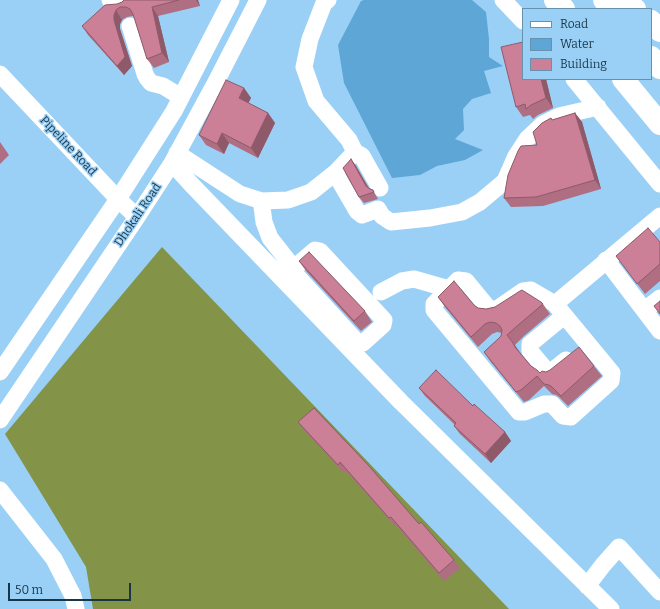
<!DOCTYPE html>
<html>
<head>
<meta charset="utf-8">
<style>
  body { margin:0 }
  #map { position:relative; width:660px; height:609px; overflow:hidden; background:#9ad0f6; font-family:Bitter,serif }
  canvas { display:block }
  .legend { position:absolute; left:522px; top:8px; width:130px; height:72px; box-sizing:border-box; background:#9ad0f6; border:1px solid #6692b0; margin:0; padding:5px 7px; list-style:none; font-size:12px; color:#193648 }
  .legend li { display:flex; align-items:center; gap:8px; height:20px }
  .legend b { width:20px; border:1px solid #6692b0 }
  .scale { position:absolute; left:8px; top:583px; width:123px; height:18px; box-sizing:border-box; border:2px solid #193648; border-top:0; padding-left:5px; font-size:12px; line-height:14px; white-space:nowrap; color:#193648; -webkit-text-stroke:3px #9ad0f6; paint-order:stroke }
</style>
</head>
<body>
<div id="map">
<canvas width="660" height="609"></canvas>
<ul class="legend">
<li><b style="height:5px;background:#fff"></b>Road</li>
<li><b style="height:11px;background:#5ea6d6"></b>Water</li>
<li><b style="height:11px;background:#cb8097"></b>Building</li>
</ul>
<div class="scale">50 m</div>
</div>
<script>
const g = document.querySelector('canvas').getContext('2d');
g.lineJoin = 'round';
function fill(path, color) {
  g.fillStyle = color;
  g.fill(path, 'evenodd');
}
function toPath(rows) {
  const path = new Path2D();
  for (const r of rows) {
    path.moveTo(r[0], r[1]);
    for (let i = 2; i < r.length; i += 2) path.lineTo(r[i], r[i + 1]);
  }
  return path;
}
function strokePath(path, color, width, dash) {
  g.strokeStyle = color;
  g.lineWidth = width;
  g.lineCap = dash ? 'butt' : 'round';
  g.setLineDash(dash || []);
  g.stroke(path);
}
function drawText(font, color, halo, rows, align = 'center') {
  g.font = font + ' Bitter,serif';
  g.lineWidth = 3;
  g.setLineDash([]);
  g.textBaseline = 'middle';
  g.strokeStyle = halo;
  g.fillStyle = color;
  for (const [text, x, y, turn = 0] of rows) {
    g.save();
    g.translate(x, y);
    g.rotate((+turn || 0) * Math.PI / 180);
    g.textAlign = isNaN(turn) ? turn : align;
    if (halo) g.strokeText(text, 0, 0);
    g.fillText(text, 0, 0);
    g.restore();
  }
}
fill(toPath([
  [162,247,509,609,93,609,86,567,5,434]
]), '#839449');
fill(toPath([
  [364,0,472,0,486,12,489,39,489,57,503,66,484,71,491,93,472,99,463,109,464,130,455,139,483,150,465,160,437,166,420,175,392,178,344,83,338,45,361,1]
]), '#5ea6d6');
strokePath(toPath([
  [110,0,115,5,122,4,126,0],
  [503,0,523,21],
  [130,26,145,74,147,78,151,83,163,86,181,97],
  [0,74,118,199,137,217],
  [574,79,660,184],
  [355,152,362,156,380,188],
  [177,153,240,194,262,201,288,200,311,192,335,173,355,152,349,140,316,101,304,67,310,39,324,3,328,0],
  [172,163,191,184,401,402,611,609],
  [335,173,357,211,362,215,378,209,382,216,391,222,430,218,462,212,480,202,505,181,516,156,527,139,543,124,559,116,598,107],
  [262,201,262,207,264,222,270,238,292,266,293,269,296,275,358,343,363,343,383,325,384,320,320,251,315,250,293,269],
  [606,260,660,331],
  [458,280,466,281,489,309,497,309,523,291,531,290,555,304,612,373,611,381,571,417,563,416,552,404,544,404,525,412,519,412,434,310,434,304,458,280],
  [381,292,402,281,414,279,449,289],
  [555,304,660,216],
  [645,310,660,298],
  [564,316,530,344,530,351,546,370,551,372,566,360],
  [0,372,118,199,174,111,231,0],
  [0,420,137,217,172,163,218,78,258,0],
  [0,490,54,559,73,596,76,609],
  [587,586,603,565,619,547,660,592]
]), '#fff', 17);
strokePath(toPath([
  [555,0,564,9],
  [604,0,612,9],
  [622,0,635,9],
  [651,21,660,31],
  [651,57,660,68],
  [623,79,660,124]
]), '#fff', 22);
fill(toPath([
  [124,0,198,0,200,6,158,16,169,62,154,68,147,59,134,17,133,16,127,17,122,20,120,24,120,29,132,66,124,75,88,35,82,26,122,2],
  [546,79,553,108,538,115,533,119,530,115,523,117,516,107],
  [244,88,251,98,248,103,268,113,275,123,258,158,229,143,224,154,206,145,199,135],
  [575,113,582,122,601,189,543,206,511,207,504,198,537,145,551,118,552,120],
  [0,142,9,155,0,164],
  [351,159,356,166,369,188,373,190,378,199,364,203,359,197],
  [660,242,660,281,645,294,616,256],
  [299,261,365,311,372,322,361,331,306,271],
  [438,297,474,305,478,308,486,309,495,307,543,304,550,314,524,336,515,345,521,354,531,366,540,373,546,372,594,366,602,376,568,406,559,397,556,395,552,394,544,386,529,400,524,402,491,362,484,352,498,339,501,336,502,333,497,332,492,334,478,347,445,307],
  [419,388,473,406,505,432,511,441,491,463,460,434,454,426,455,425,425,396],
  [298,422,419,524,454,560,460,568,444,581,396,525,395,526,346,471,344,473,304,430]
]), '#af6e82');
fill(toPath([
  [196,0,198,0,200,6],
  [152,7,158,16,169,62,162,53],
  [116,10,122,20,120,24,120,29,132,66,124,75,117,66,114,15],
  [541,79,546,79,553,108,546,98],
  [244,88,251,98,246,108,239,98],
  [268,113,275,123,258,158,251,148],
  [575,113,582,122,601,189,595,180],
  [222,133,229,143,224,154,217,144],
  [351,159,356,166,371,193,366,186],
  [513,343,520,353,522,357,515,347],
  [505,432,511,441,491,463,485,454]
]), '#8e5a6a');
const building = toPath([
  [124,0,179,0,152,7,162,53,147,59,133,14,130,9,126,7,120,7,116,10,114,15,114,20,125,57,117,66,82,26,105,5,117,4,122,2,124,0],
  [523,42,523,79,541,79,546,98,531,105,526,109,525,104,516,107,501,47,523,42],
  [226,80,244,88,239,98,268,113,251,148,222,133,217,144,199,135,226,80],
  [575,113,595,180,536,197,504,198,508,175,518,151,521,146,537,145,533,132,542,123,551,118,552,120,575,113],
  [351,159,366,186,370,189,373,190,374,192,359,197,343,168,351,159],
  [648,228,660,242,660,264,637,284,616,256,648,228],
  [309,252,365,311,354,321,299,261,309,252],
  [454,281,474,305,478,308,486,309,495,307,520,291,522,290,541,302,543,304,517,326,507,335,513,343,515,347,531,366,537,370,540,373,542,371,546,372,550,370,579,347,594,366,561,396,552,387,549,385,544,384,537,376,521,390,516,392,484,352,498,339,501,336,502,330,500,326,496,323,490,322,485,324,471,337,438,297,454,281],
  [660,301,660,314,654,306,660,301],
  [436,370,473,406,474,404,505,432,485,454,454,426,456,423,419,388,436,370],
  [314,408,369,466,419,524,421,522,454,560,439,573,391,517,389,518,340,462,338,465,298,422,314,408]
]);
fill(building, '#cb8097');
strokePath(building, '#8e5a6a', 1);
drawText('12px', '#193648', '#9ad0f6', [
  ["Pipeline Road",68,146,47],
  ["Dhokali Road",138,215,-56]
]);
</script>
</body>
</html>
